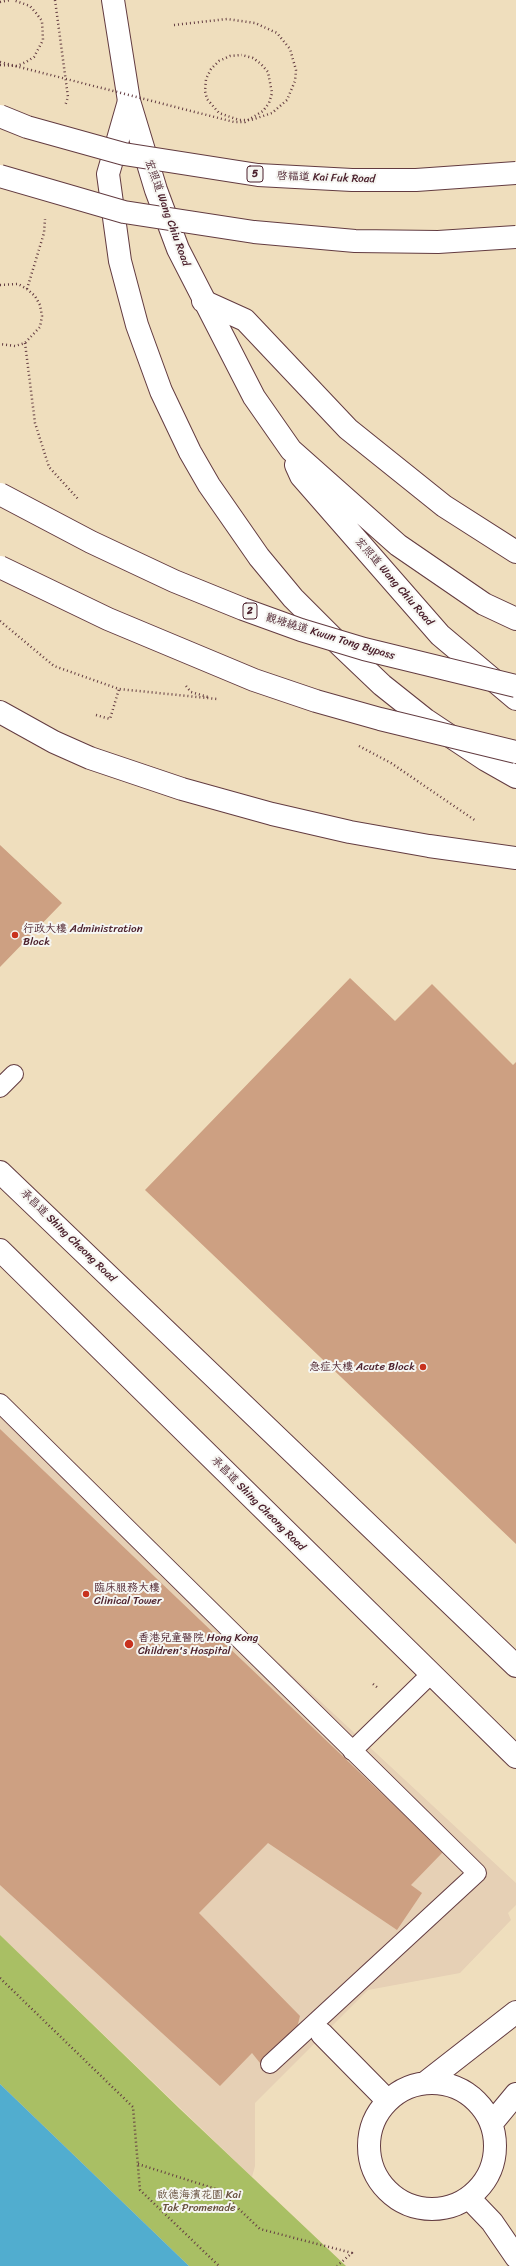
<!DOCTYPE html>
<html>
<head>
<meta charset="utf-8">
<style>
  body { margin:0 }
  canvas { display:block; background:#efdebd }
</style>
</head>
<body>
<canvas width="516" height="2266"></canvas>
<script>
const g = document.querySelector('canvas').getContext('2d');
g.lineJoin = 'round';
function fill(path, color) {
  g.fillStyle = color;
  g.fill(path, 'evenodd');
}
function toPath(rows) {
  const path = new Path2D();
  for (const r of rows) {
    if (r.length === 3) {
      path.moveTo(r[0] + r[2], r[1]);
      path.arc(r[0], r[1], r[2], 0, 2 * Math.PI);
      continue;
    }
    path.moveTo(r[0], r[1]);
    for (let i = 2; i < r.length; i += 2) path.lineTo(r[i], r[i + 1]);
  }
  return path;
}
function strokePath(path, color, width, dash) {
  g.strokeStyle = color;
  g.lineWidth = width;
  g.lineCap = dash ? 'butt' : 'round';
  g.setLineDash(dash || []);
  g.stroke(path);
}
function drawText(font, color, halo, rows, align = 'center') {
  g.font = font + ' Sriracha,"LXGW WenKai TC",sans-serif';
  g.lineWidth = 4;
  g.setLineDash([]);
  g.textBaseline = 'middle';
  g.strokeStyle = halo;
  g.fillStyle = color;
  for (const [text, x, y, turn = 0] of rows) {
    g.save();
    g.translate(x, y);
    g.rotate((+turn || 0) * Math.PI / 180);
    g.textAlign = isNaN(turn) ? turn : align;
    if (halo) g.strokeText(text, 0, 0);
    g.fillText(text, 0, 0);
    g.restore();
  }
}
fill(toPath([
  [0,1404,516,1883,516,1905,508,1913,511,1920,460,1973,368,1990,255,2103,255,2166,252,2177,0,1935]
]), '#e6d0b5');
fill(toPath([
  [0,1935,180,2109,346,2266,189,2266,0,2084]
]), '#a9bf64');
fill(toPath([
  [0,2084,134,2213,189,2266,0,2266]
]), '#51adcf');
fill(toPath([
  [0,845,62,903,0,967],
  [350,978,395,1021,432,984,513,1065,516,1062,516,1544,145,1190],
  [0,1429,443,1852,411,1885,422,1893,397,1930,268,1843,199,1913,300,2016,295,2036,260,2063,252,2053,220,2086,0,1885]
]), '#cda082');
const service = toPath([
  [0,1088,14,1074],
  [0,1403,477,1873,270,2064],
  [352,1751,430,1675]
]);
const minor = toPath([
  [322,2034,387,2100],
  [432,2146,63],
  [425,2083,516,2012],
  [492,2123,516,2094],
  [469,2198,492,2222,516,2257]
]);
const secondary = toPath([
  [113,0,129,101,156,190,178,249,254,397,291,450,398,545,484,604,516,619],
  [296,465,301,476,440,635,516,699],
  [0,1172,516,1666],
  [0,1250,516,1757]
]);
const motorway = toPath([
  [129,101,108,174,120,261,137,325,161,391,190,452,209,485,259,557,293,598,340,645,382,685,426,720,486,760,516,777],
  [203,301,245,320,348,429,444,506,516,552],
  [0,712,54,742,90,758,182,789,272,814,350,832,429,846,516,858]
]);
strokePath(service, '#633c41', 20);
strokePath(minor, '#633c41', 24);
strokePath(secondary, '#633c41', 24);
strokePath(motorway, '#633c41', 24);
strokePath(toPath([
  [55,0,68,97,65,106],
  [0,2,10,0],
  [174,25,227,19,255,23,277,33,290,49,296,70,295,81,287,100,272,113,251,120,239,120,219,113,207,99,205,91,206,79,211,69,219,61,230,56,242,55],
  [0,65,17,66,26,62,34,57,43,40,42,21,36,13,30,6,13,0],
  [0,285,18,284,27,289,35,296,40,305,42,316,40,327,25,343,15,346,0,344],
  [27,289,44,233,45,219],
  [25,343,35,423,49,467,79,500],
  [0,621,54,666,119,689,217,699],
  [186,686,191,692,208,697],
  [96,715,110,719,119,689],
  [359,746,391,763,476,821],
  [373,1684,378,1688],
  [0,1978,133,2107,140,2190,219,2266],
  [138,2164,219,2190,260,2229,352,2253,337,2266]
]), '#633c41', 2.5, [1, 3]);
strokePath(service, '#fff', 18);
strokePath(minor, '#fff', 22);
strokePath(secondary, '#fff', 22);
strokePath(motorway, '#fff', 22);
const trunkBridge = toPath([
  [0,116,27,127,124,154,258,175,352,180,416,180,516,173],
  [0,176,124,212,254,232,355,241,438,242,516,237]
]);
const motorwayBridge = toPath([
  [0,494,91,542,174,581,243,609,301,630,364,649,516,686],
  [0,567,108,619,254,680,316,701,380,719,516,752]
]);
strokePath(trunkBridge, '#633c41', 24, []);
strokePath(motorwayBridge, '#633c41', 24, []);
strokePath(toPath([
  [0,62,234,122,245,122,263,111,269,103,272,93,268,72,261,64,253,58,242,55]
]), '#633c41', 2.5, [1, 3]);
strokePath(trunkBridge, '#fff', 22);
strokePath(motorwayBridge, '#fff', 22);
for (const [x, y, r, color] of [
  [15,935,4,"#c8321e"],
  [423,1367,4,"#c8321e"],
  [86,1594,4,"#c8321e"],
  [129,1644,5,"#c8321e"]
]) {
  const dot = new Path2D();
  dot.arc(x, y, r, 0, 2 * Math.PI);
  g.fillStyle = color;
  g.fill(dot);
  strokePath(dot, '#f6f6f2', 1.5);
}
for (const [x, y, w] of [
  [255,174,16],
  [250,611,14]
]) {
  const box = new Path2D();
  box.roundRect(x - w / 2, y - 8, w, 16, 3);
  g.fillStyle = '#f6f6f2';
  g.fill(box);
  strokePath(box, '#4a1f2b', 1);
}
drawText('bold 10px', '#4a1f2b', null, [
  ["5",255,174],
  ["2",250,611]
]);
drawText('11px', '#4a1f2b', '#f6f6f2', [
  ["啓福道 Kai Fuk Road",326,178,2],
  ["宏照道 Wang Chiu Road",167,213,70],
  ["宏照道 Wang Chiu Road",394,582,49],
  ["觀塘繞道 Kwun Tong Bypass",330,637,17],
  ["承昌道 Shing Cheong Road",68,1236,44],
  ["承昌道 Shing Cheong Road",258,1504,45]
]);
drawText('11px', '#4a1f2b', '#f6f6f2', [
  ["行政大樓 Administration",23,929],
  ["Block",23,942],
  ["急症大樓 Acute Block",415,1367,"right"],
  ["臨床服務大樓",94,1588],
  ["Clinical Tower",94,1601],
  ["香港兒童醫院 Hong Kong",138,1638],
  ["Children's Hospital",138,1651]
], 'left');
drawText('11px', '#664f3c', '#f6f6f2', [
  ["啟德海濱花園 Kai",199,2195],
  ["Tak Promenade",199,2208]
]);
</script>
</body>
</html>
